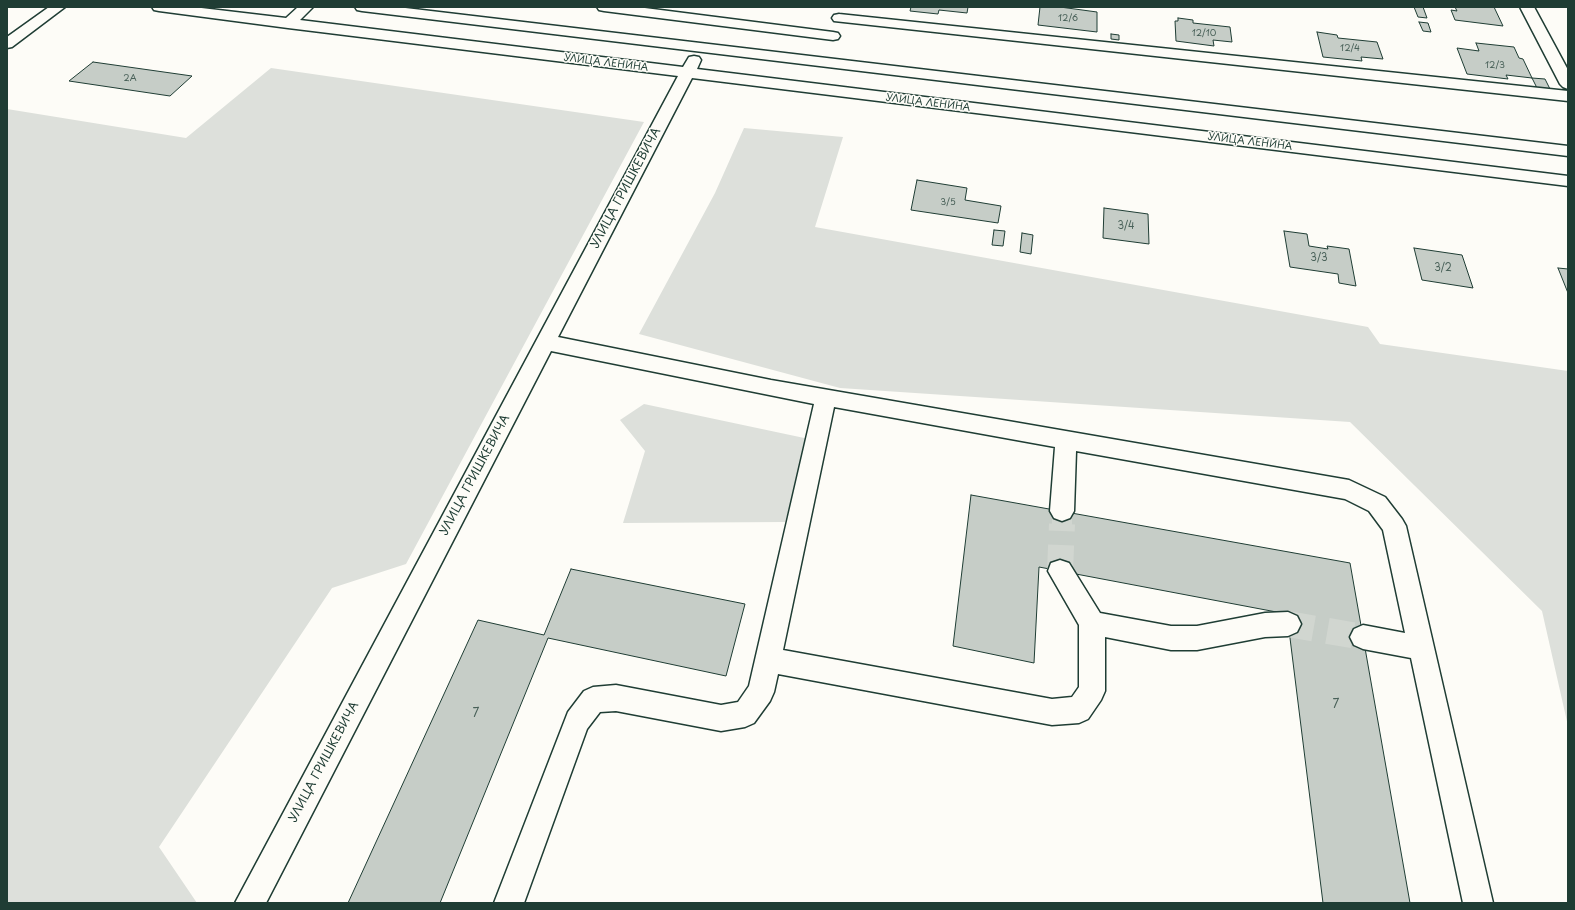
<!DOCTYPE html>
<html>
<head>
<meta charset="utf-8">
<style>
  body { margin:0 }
  #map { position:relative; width:1575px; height:910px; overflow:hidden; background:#fdfcf7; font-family:"Playpen Sans",sans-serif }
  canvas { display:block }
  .frame { position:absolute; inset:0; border:8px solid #1f3d34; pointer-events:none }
</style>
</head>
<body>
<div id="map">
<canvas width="1575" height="910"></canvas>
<div class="frame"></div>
</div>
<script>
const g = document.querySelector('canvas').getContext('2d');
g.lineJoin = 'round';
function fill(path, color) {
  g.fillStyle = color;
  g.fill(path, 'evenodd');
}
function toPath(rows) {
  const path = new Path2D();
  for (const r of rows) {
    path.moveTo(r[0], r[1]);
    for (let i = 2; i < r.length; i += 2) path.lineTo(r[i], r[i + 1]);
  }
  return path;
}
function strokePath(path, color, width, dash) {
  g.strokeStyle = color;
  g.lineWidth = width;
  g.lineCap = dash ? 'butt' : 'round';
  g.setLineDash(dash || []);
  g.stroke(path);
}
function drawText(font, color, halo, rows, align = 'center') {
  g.font = font + ' "Playpen Sans",sans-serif';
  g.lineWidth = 3;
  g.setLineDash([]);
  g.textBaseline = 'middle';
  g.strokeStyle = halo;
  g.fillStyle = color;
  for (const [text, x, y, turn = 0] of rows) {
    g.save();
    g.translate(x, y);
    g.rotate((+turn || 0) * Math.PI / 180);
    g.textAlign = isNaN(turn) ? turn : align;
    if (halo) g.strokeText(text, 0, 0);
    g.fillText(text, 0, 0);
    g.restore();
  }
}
fill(toPath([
  [271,68,644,122,406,564,332,588,159,847,197,903,7,903,7,109,186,138],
  [744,128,843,137,815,227,1368,327,1380,344,1568,371,1568,726,1542,611,1350,422,840,388,639,334,715,193],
  [644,404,809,439,785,522,623,523,645,451,620,420]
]), '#dde0db');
const building = toPath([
  [911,7,968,7,967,13,939,10,938,14,910,11,911,7],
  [1040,7,1060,7,1097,12,1097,32,1038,25,1040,7],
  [1414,7,1423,7,1427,18,1418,17,1414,7],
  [1455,7,1494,7,1503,26,1455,20,1451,10,1457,11,1455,7],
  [1178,18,1193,20,1193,23,1230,27,1232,42,1213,40,1214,46,1176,41,1175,21,1178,21,1178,18],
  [1419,22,1428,23,1431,32,1423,31,1419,22],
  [1317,32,1337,35,1338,38,1377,42,1383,59,1361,57,1362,61,1323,57,1317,32],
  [1111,34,1119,35,1119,40,1111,39,1111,34],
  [1476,43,1514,47,1519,58,1523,59,1532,78,1506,75,1508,79,1467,74,1457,48,1479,51,1476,43],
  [93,62,192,76,170,96,69,81,93,62],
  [1532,78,1545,79,1550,89,1537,88,1532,78],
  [917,180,967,188,965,200,1001,206,998,223,911,210,917,180],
  [1104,208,1148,214,1149,244,1103,238,1104,208],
  [994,230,1005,231,1003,246,992,245,994,230],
  [1284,231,1307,234,1309,246,1328,249,1327,246,1349,249,1356,286,1339,283,1338,274,1290,267,1284,231],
  [1022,233,1033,235,1031,254,1020,252,1022,233],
  [1414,248,1462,255,1473,288,1422,280,1414,248],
  [1558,268,1568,269,1568,293,1558,268],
  [971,495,1350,563,1410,903,1323,903,1287,614,1039,567,1034,663,953,646,971,495],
  [571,569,745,604,726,676,548,638,440,903,348,903,478,620,544,635,571,569]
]);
fill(building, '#c6cdc7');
strokePath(building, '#1f3d34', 1);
strokePath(toPath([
  [1062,525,1062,511]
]), '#d1d6d0', 20, [20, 10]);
strokePath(toPath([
  [1060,571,1062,524],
  [1288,624,1363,637]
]), '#d1d6d0', 26, [26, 14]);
const minor = toPath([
  [49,7,65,7,12,47,7,48,7,37,49,7],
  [152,7,193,7,286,18,298,7,313,7,300,20,683,67,689,57,694,56,699,57,701,60,697,69,1568,176,1568,186,692,78,558,337,771,380,1349,480,1385,497,1402,519,1406,526,1493,903,1463,903,1411,658,1363,649,1354,645,1350,637,1354,629,1363,625,1405,633,1383,530,1369,511,1345,499,1076,451,1074,511,1070,518,1062,521,1054,518,1050,511,1055,447,834,407,783,650,1052,699,1072,697,1079,687,1079,625,1048,571,1051,563,1060,560,1069,563,1100,613,1171,626,1197,626,1265,613,1288,612,1297,616,1301,624,1297,632,1288,636,1265,637,1197,650,1171,650,1105,637,1105,691,1101,700,1088,719,1079,723,1052,725,778,674,774,692,770,701,754,723,745,727,721,731,616,711,600,712,587,729,524,903,494,903,568,712,584,691,593,687,616,685,721,705,738,702,749,686,814,404,551,351,266,903,235,903,678,76,288,28,159,11,154,10,152,7],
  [355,7,397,7,1568,146,1568,156,362,11,357,10,355,7],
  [597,7,637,7,833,32,838,33,840,36,838,39,833,40,604,11,599,10,597,7],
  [1520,7,1534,7,1568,70,1568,89,1563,87,1560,84,1520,7],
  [839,14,1568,91,1568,101,834,21,832,18,834,15,839,14]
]);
strokePath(minor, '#1f3d34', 3);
fill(minor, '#fdfcf7');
drawText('9px', '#496159', null, [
  ["12/6",1068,19],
  ["12/10",1204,34],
  ["12/4",1350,49],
  ["12/3",1495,66],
  ["2А",130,79],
  ["3/5",948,203]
]);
drawText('10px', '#1f3d34', '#fdfcf7', [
  ["УЛИЦА ЛЕНИНА",606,63,7],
  ["УЛИЦА ЛЕНИНА",928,103,7],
  ["УЛИЦА ЛЕНИНА",1250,142,7]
]);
drawText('10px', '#496159', null, [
  ["3/4",1126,226],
  ["3/3",1319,258],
  ["3/2",1443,268]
]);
drawText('12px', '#1f3d34', '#fdfcf7', [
  ["УЛИЦА ГРИШКЕВИЧА",626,188,-62],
  ["УЛИЦА ГРИШКЕВИЧА",475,475,-62],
  ["УЛИЦА ГРИШКЕВИЧА",324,762,-62]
]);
drawText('12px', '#496159', null, [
  ["7",1336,705],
  ["7",476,714]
]);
</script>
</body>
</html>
